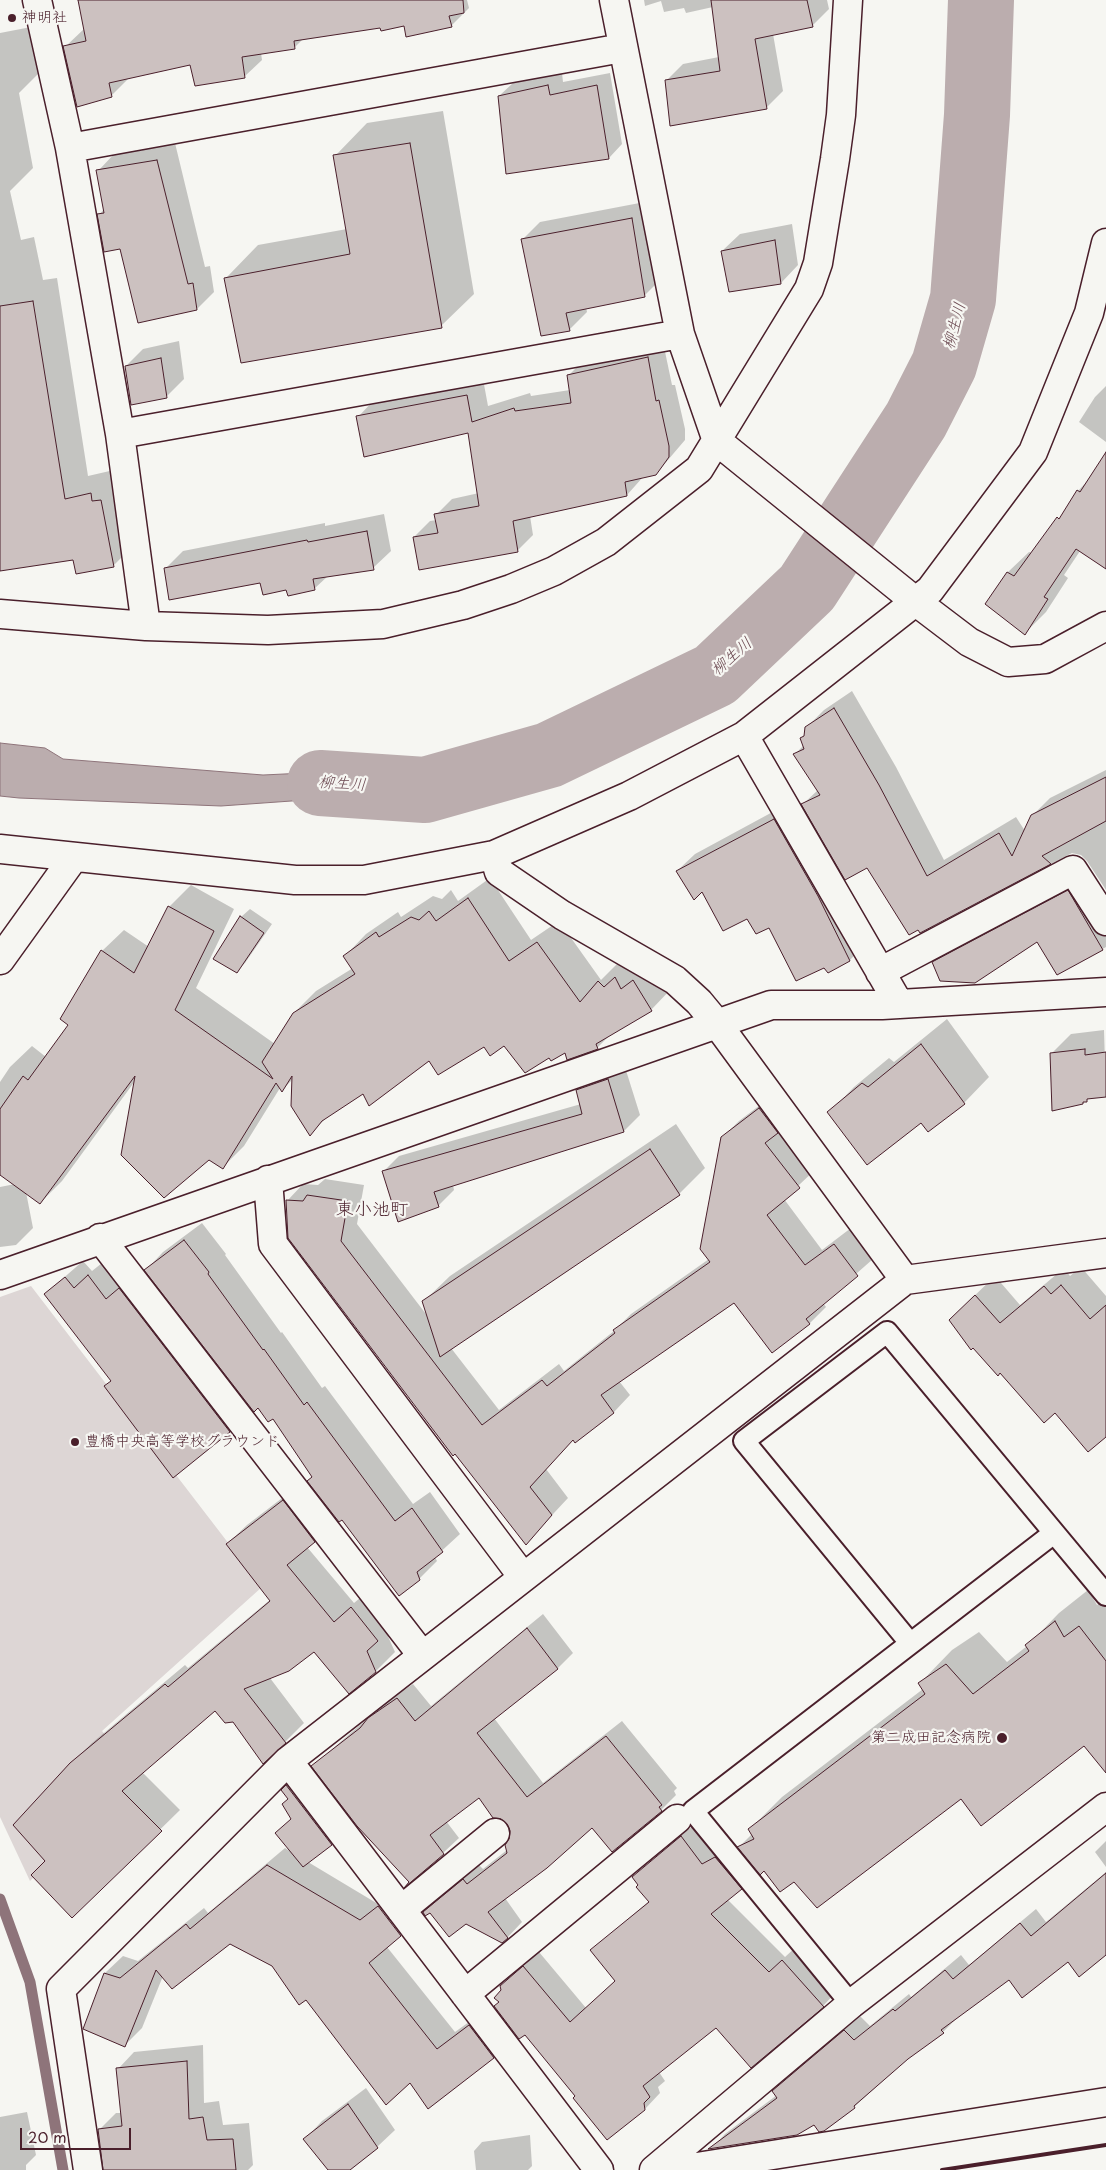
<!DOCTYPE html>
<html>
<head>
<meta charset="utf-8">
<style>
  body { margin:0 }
  #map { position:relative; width:1106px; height:2170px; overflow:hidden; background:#f6f6f2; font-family:"Playpen Sans",sans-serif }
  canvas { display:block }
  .scale { position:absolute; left:20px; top:2128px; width:111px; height:22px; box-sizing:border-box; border:2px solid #4a1f2b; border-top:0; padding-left:6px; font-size:15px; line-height:18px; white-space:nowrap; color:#4a1f2b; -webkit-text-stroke:4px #f6f6f2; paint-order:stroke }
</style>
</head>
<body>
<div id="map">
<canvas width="1106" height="2170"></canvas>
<div class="scale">20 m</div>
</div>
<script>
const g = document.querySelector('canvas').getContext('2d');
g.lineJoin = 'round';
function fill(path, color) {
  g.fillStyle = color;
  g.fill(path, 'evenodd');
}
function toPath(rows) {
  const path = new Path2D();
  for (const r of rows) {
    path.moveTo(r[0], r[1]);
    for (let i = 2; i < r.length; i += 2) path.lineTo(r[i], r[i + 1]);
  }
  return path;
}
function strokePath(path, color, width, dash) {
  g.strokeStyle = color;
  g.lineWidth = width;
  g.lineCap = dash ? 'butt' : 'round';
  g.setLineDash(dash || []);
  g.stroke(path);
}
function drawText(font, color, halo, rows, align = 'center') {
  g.font = font + ' "Playpen Sans","Klee One",sans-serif';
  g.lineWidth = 4.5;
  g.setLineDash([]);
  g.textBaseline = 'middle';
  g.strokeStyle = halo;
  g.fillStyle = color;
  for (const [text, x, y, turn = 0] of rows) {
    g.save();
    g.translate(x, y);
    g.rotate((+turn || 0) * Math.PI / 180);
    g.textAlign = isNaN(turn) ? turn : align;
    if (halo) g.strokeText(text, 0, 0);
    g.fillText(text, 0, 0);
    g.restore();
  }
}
fill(toPath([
  [31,1286,262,1587,102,1731,137,1774,30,1881,0,1817,0,1297]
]), '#ddd6d5');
const water = toPath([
  [0,743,45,748,63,759,263,775,347,771,431,759,468,774,390,794,221,806,19,798,0,796,0,743]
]);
fill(water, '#bbadae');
strokePath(water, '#8e747a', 1);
fill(toPath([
  [79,0,467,0,469,8,451,26,381,26,304,38,294,48,261,53,262,60,244,77,191,63,129,78,111,96,65,47,85,28],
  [644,0,827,0,829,9,812,26,773,34,783,91,766,108,666,81,683,64,719,57,713,7,686,13,684,8,664,12,661,1,645,6],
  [31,27,39,73,19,93,33,168,10,191,21,240,34,237,43,280,57,278,88,476,114,470,137,542,113,566,74,559,0,570,0,33],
  [562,73,563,82,610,73,622,144,609,158,499,96,513,83],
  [443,111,474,294,441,326,226,278,258,245,347,229,335,156,367,123],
  [175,143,205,267,210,266,214,292,197,309,121,247,99,215,104,209,98,171,115,153],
  [650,201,662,278,644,296,586,307,587,312,569,330,522,240,540,222],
  [792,224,798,265,781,283,722,251,740,234],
  [179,341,184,379,166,397,126,366,143,349],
  [663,342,672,385,675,385,685,429,685,440,656,474,643,477,627,495,530,516,533,535,517,551,414,537,430,521,437,520,436,515,452,499,479,493,469,432,358,417,374,400,483,379,488,406,530,393,531,396,570,390,568,376,584,360],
  [1106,386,1106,442,1079,422,1095,397],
  [1106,454,1106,567,1080,551,1064,575,1068,578,1046,612,1025,633,987,604,1008,572,1029,552,1032,553,1067,509,1078,491,1090,478],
  [384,514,391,551,373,568,329,575,314,589,286,588,261,582,166,568,183,551,325,523,325,526],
  [852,691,896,767,944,860,1016,817,1025,831,1032,816,1050,798,1106,770,1106,890,1087,861,1081,855,1072,853,920,932,868,866,803,804,818,790,795,754,804,745,801,739,806,734,806,728,824,710],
  [791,802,867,942,850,960,828,972,770,926,748,917,702,890,677,871,695,854],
  [1085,874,1106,906,1106,947,1058,974,1038,940,934,962,951,945],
  [490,878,531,940,559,921,601,980,620,961,672,988,651,1010,613,1032,597,1048,566,1051,550,1056,504,1045,485,1045,429,1060,363,1092,330,1114,310,1134,293,1079,282,1090,280,1088,244,1146,223,1167,135,1081,62,1181,40,1203,26,1192,33,1228,16,1245,0,1247,0,1187,15,1184,0,1173,0,1082,10,1067,32,1046,46,1057,69,1024,102,951,124,930,149,947,169,907,191,885,234,909,196,988,275,1044,294,1013,316,991,353,968,345,956,366,934,398,912,401,917,433,896,442,899,451,890,458,901],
  [250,909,272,924,245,963,237,971,241,917],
  [947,1019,989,1077,964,1103,921,1121,829,1113,854,1087,889,1058,894,1062],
  [1104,1030,1106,1096,1089,1098,1083,1103,1051,1054,1071,1034],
  [624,1064,640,1115,624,1131,453,1185,454,1190,438,1206,383,1172,399,1156,581,1104,577,1090,593,1074],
  [776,1093,815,1170,784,1199,822,1250,851,1228,873,1259,823,1303,826,1307,810,1323,772,1352,734,1301,619,1381,630,1395,614,1412,576,1441,573,1439,546,1469,568,1498,526,1543,287,1201,303,1184,318,1185,325,1179,364,1185,357,1224,429,1318,424,1301,450,1276,676,1124,705,1168,679,1194,451,1348,499,1410,559,1364,564,1371,614,1331,631,1314,709,1259,722,1138,739,1121],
  [202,1223,226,1254,225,1255,281,1333,282,1332,322,1388,325,1386,413,1504,430,1492,460,1534,435,1557,437,1561,419,1579,313,1477,273,1417,146,1270,163,1252],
  [107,1259,246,1413,229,1431,112,1381,45,1294,83,1261,92,1271],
  [1081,1267,1106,1296,1106,1435,969,1301,995,1276,1020,1305,1064,1268,1070,1276],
  [303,1482,334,1522,307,1547,354,1603,372,1588,397,1621,386,1632,395,1652,376,1671,314,1650,270,1678,304,1723,285,1742,234,1720,215,1709,142,1772,180,1810,72,1916,47,1861,71,1764,92,1743,185,1665,188,1668,271,1599,227,1544,247,1525],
  [1088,1590,1097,1605,1106,1599,1106,1760,1084,1744,961,1797,794,1881,764,1870,739,1847,752,1834,750,1829,782,1797,923,1689,920,1683,952,1650,979,1632,1007,1662,1027,1646,1059,1613],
  [543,1614,573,1653,558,1668,494,1718,543,1783,622,1721,677,1788,674,1791,676,1795,661,1810,592,1826,505,1898,522,1922,507,1938,430,1911,424,1912,479,1865,483,1869,507,1850,512,1831,508,1823,479,1796,446,1821,459,1838,443,1853,313,1766,385,1703,413,1684,431,1706],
  [305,1768,349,1826,331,1844,308,1862,378,1904,396,1889,418,1918,387,1947,455,2032,487,2009,511,2040,494,2057,429,2108,410,2081,273,1965,230,1942,163,1976,142,2028,125,2045,85,2028,105,1973,123,1956,138,1961,204,1908,208,1913,285,1848,293,1853,277,1833,292,1818,289,1798,283,1790],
  [697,1822,756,1873,727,1899,785,1957,798,1945,838,1990,823,2006,717,2027,659,2072,665,2081,658,2087,660,2093,645,2109,577,2095,500,2002,501,1986,539,1952,586,2008,616,1980,592,1950,649,1901,633,1877],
  [1106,1841,1106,1867,1095,1852],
  [1106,1872,1106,1954,1069,1961,1009,1978,958,2017,943,2032,908,2058,854,2107,814,2123,712,2148,725,2134,777,2095,773,2091,789,2076,860,2016,870,2026,909,1994,911,1997,961,1955,969,1965,1036,1909,1046,1922],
  [203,2045,204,2103,219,2101,223,2125,249,2123,253,2165,248,2170,105,2170,99,2130,116,2113,122,2113,118,2069,134,2052],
  [366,2088,395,2130,377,2147,348,2170,329,2170,305,2139,322,2121],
  [27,2112,36,2155,26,2165,26,2170,0,2170,0,2117],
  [530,2135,532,2166,528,2170,476,2170,474,2151,482,2142]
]), '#0003');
strokePath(toPath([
  [0,1899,30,1982,63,2170]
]), '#8e747a', 11);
strokePath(toPath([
  [320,783,425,790,549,755,715,675,807,588,916,420,944,365,963,299,977,115,981,0]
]), '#bbadae', 66);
const building = toPath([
  [78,0,463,0,464,13,449,16,452,27,406,37,404,26,381,31,380,28,294,41,295,49,242,57,245,78,195,86,190,65,109,83,112,97,77,107,63,46,86,41,78,0],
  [711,0,807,0,813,27,755,39,767,109,670,126,665,80,720,71,711,0],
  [548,85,550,95,597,85,609,159,506,174,498,96,548,85],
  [410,143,442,328,241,363,224,278,350,254,333,155,410,143],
  [157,160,188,284,193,283,197,310,138,323,120,249,104,252,97,214,104,213,96,170,157,160],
  [632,218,645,297,566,313,570,331,541,336,521,239,632,218],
  [775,240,781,284,729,292,721,251,775,240],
  [33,301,65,499,91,493,92,501,101,500,114,567,76,574,73,560,0,571,0,306,33,301],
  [648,357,656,401,659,400,669,446,669,457,656,475,625,482,627,496,513,521,518,552,419,570,413,537,438,533,434,514,479,506,468,433,364,457,356,416,467,395,472,422,514,408,515,411,571,403,567,375,648,357],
  [161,358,167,398,131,405,125,366,161,358],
  [1106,452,1106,569,1076,549,1044,597,1048,599,1025,635,985,604,1007,572,1014,576,1057,517,1059,519,1077,490,1080,492,1106,452],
  [367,531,374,570,313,579,315,590,288,596,286,590,263,595,260,583,169,600,164,568,307,540,308,542,367,531],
  [834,708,879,785,927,876,999,833,1012,856,1031,815,1106,777,1106,821,1042,856,1051,864,920,933,918,930,909,935,867,868,845,880,801,804,820,795,793,754,804,749,800,738,804,736,805,727,834,708],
  [774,819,818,896,850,961,828,973,824,968,796,981,769,928,756,934,747,919,723,931,702,892,694,900,676,871,774,819],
  [1068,890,1103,950,1057,975,1037,942,975,983,940,981,932,962,1068,890],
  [468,898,509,961,537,942,580,1002,598,981,604,987,615,977,621,989,633,980,652,1011,596,1044,598,1049,567,1060,565,1053,551,1061,549,1058,525,1073,504,1046,490,1056,484,1047,438,1075,429,1061,369,1106,363,1094,322,1121,310,1136,291,1106,292,1076,282,1092,276,1083,223,1169,209,1160,164,1198,121,1155,135,1076,40,1204,0,1175,0,1109,23,1076,28,1080,68,1025,60,1019,101,950,134,973,168,906,214,931,175,1010,273,1079,262,1062,293,1013,355,974,343,956,376,932,379,937,411,917,419,920,429,911,436,921,468,898],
  [240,916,264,933,237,973,213,959,240,916],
  [921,1044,965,1104,928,1132,921,1123,867,1165,827,1112,862,1083,868,1087,921,1044],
  [1085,1049,1085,1055,1106,1052,1106,1097,1087,1099,1087,1102,1083,1102,1083,1104,1052,1111,1050,1053,1085,1049],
  [608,1079,624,1132,434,1192,439,1207,398,1222,382,1171,582,1114,576,1090,608,1079],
  [759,1108,778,1133,765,1143,800,1188,767,1215,805,1265,834,1244,858,1276,806,1319,810,1324,772,1353,734,1303,601,1395,614,1413,575,1443,573,1440,530,1487,552,1515,526,1545,455,1454,453,1456,288,1238,286,1200,303,1201,307,1195,348,1201,341,1241,482,1425,542,1380,547,1386,615,1333,613,1330,710,1262,700,1249,721,1137,759,1108],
  [650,1149,680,1195,440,1357,422,1301,650,1149],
  [184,1240,209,1272,208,1274,263,1350,264,1349,304,1405,307,1402,395,1521,412,1508,443,1552,417,1572,420,1580,399,1596,342,1520,339,1522,307,1481,312,1477,273,1419,268,1422,258,1408,254,1412,144,1270,184,1240],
  [88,1275,106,1299,119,1288,230,1432,173,1478,104,1386,111,1381,44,1294,65,1277,74,1288,88,1275],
  [1061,1285,1090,1319,1106,1305,1106,1437,1088,1452,1055,1413,1044,1423,1000,1373,998,1376,973,1348,971,1350,949,1320,975,1295,1000,1323,1044,1286,1051,1294,1061,1285],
  [283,1500,315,1542,287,1565,334,1622,351,1607,378,1641,367,1651,376,1672,349,1694,314,1652,289,1671,244,1689,286,1743,263,1764,233,1722,225,1723,215,1711,122,1791,162,1831,72,1918,31,1875,45,1861,13,1825,70,1763,165,1684,168,1687,270,1601,226,1544,283,1500],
  [1055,1621,1064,1637,1079,1626,1106,1661,1106,1773,1084,1746,981,1826,961,1799,817,1908,794,1882,780,1892,764,1871,760,1875,737,1847,754,1839,748,1829,925,1694,918,1683,946,1664,973,1694,1029,1651,1025,1645,1055,1621],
  [527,1628,558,1669,477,1733,527,1797,606,1736,662,1805,659,1807,662,1811,612,1852,592,1828,547,1868,488,1912,508,1938,502,1943,466,1924,449,1937,430,1913,425,1916,423,1912,463,1879,467,1884,507,1853,505,1845,509,1839,510,1831,507,1824,501,1819,493,1818,479,1798,430,1835,444,1854,404,1888,409,1882,357,1826,311,1766,360,1728,368,1718,397,1698,415,1721,527,1628],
  [286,1785,332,1845,303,1867,275,1833,291,1819,282,1804,288,1799,281,1790,286,1785],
  [681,1836,702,1864,715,1857,742,1889,711,1914,769,1972,782,1960,824,2007,751,2068,716,2028,643,2086,650,2097,644,2103,645,2110,607,2140,573,2098,575,2096,525,2035,519,2039,494,2006,499,2002,494,1998,501,1990,500,1986,523,1966,570,2022,615,1981,590,1950,649,1902,636,1887,638,1885,632,1877,681,1836],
  [267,1865,360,1920,378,1906,401,1936,369,1963,437,2049,469,2025,494,2058,428,2109,410,2083,386,2105,306,2000,299,2005,272,1966,230,1944,172,1989,156,1970,125,2047,83,2029,104,1973,120,1978,186,1924,190,1929,267,1865],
  [1106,1873,1106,1955,1079,1977,1068,1962,1022,1998,1009,1980,941,2030,944,2033,908,2059,854,2106,855,2108,824,2131,819,2132,814,2125,797,2135,708,2149,777,2098,772,2091,844,2030,854,2040,893,2009,895,2011,945,1970,953,1979,1020,1923,1031,1936,1106,1873],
  [187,2061,189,2119,203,2117,207,2140,233,2139,236,2170,103,2170,98,2129,122,2126,116,2068,187,2061],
  [348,2104,378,2148,350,2170,328,2170,303,2139,348,2104]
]);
fill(building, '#ccc1c0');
strokePath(building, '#4a1f2b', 1);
const service = toPath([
  [910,1643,744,1441,887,1332,1106,1595],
  [851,2004,693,1811,1054,1533]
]);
const minor = toPath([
  [37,0,70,148,120,434,146,626],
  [614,0,680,334,717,441,915,601,969,642,1008,662,1045,659,1106,626],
  [70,148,622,48],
  [120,434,680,334],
  [0,614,146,626,268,630,383,624,463,605,511,589,554,571,606,542,699,469,809,289,818,263,835,159,841,115,848,0],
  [744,736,899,1004],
  [0,849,295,880,364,880,494,855,629,796,744,736,930,590,1033,452,1089,313,1106,243],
  [494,855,499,872,562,915,675,980,699,1002,718,1025,905,1280],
  [0,960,74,857],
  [880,972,1073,870,1106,921],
  [268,1180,273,1244,523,1577],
  [100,1238,422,1655],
  [0,1275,771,1005,882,1005,1106,992],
  [288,1761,599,2170],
  [401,1910,495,1833],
  [465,1994,677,1819],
  [88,2170,61,1989,288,1761,905,1280,1106,1253],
  [654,2170,851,2004,1106,1807],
  [678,2170,1106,2102]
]);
strokePath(service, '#4a1f2b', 24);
strokePath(minor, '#4a1f2b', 31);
strokePath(service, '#f6f6f2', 20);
strokePath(minor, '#f6f6f2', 28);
strokePath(toPath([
  [942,2170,1106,2145]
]), '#4a1f2b', 4);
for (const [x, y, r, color] of [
  [12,18,5,"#4a1f2b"],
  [75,1442,5,"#4a1f2b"],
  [1002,1738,6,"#4a1f2b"]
]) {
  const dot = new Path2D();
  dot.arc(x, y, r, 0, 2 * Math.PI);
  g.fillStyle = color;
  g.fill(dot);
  strokePath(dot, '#f6f6f2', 2);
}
drawText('15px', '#4a1f2b', '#f6f6f2', [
  ["神明社",22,18],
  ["豊橋中央高等学校グラウンド",85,1442],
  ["第二成田記念病院",991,1738,"right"]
], 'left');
drawText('italic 16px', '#6c4a52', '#f6f6f2', [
  ["柳生川",955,326,-75],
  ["柳生川",732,657,-41],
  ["柳生川",342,784,4]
]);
drawText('18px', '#4a1f2b', '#f6f6f2', [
  ["東小池町",372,1210]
]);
</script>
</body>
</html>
